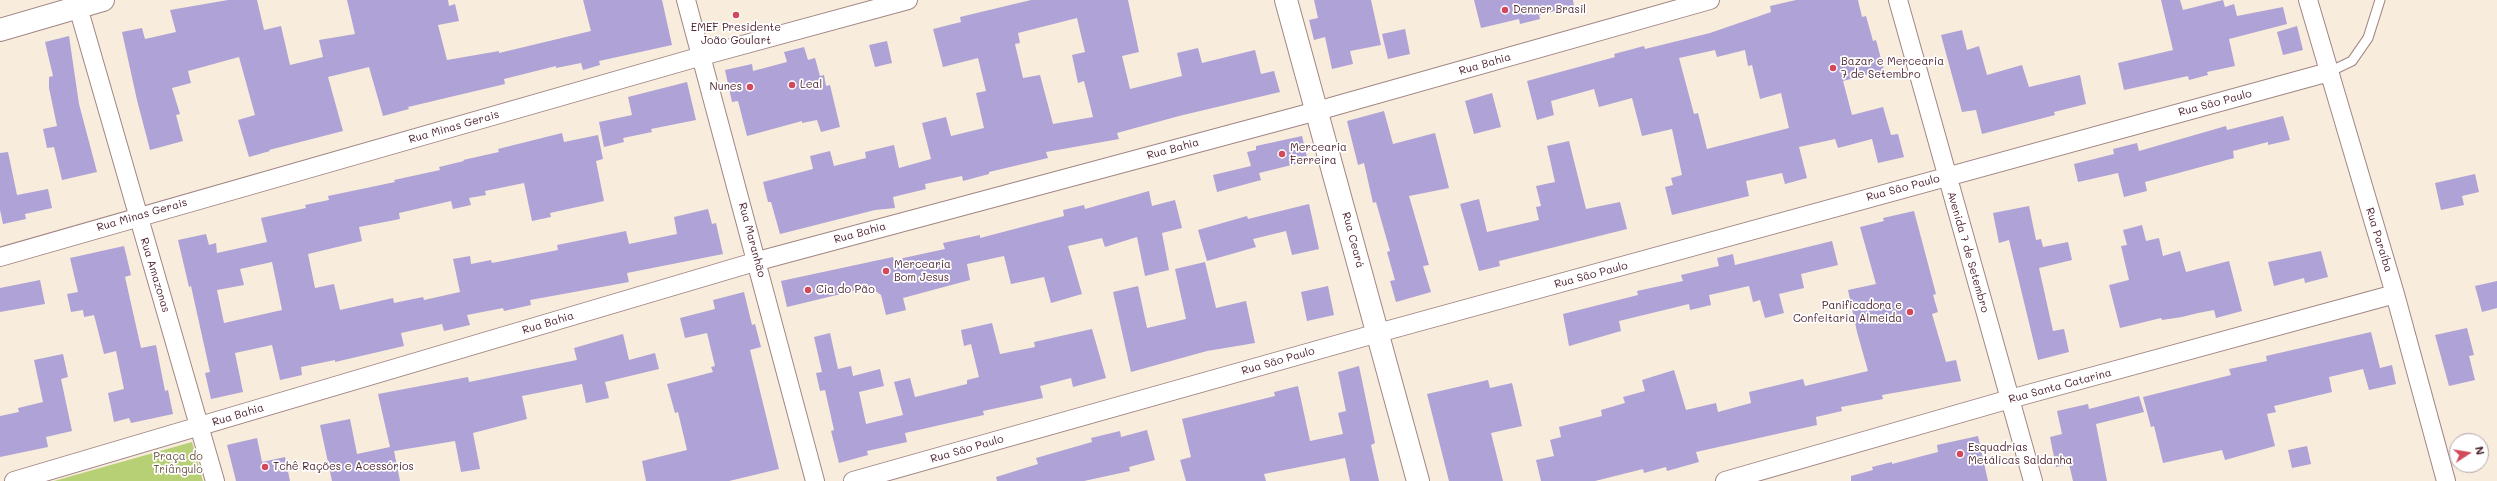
<!DOCTYPE html>
<html>
<head>
<meta charset="utf-8">
<style>
  body { margin:0 }
  #map { position:relative; width:2497px; height:481px; overflow:hidden; background:#f8ecdc; font-family:Mali,sans-serif }
  canvas { display:block }
  .north { position:absolute; left:2449px; top:433px; width:40px; height:40px; box-sizing:border-box; background:#fff; border:1px solid #b7a5aa; border-radius:50%; rotate:78deg; font-size:11px; font-weight:700; line-height:16px; text-align:center; color:#4a1f2b }
  .north::after { content:''; display:block; margin:auto; width:14px; height:18px; background:#d1495b; clip-path:polygon(50% 0,100% 100%,50% 72%,0 100%) }
</style>
</head>
<body>
<div id="map">
<canvas width="2497" height="481"></canvas>
<div class="north">N</div>
</div>
<script>
const g = document.querySelector('canvas').getContext('2d');
g.lineJoin = 'round';
function fill(path, color) {
  g.fillStyle = color;
  g.fill(path, 'evenodd');
}
function toPath(rows) {
  const path = new Path2D();
  for (const r of rows) {
    path.moveTo(r[0], r[1]);
    for (let i = 2; i < r.length; i += 2) path.lineTo(r[i], r[i + 1]);
  }
  return path;
}
function strokePath(path, color, width, dash) {
  g.strokeStyle = color;
  g.lineWidth = width;
  g.lineCap = dash ? 'butt' : 'round';
  g.setLineDash(dash || []);
  g.stroke(path);
}
function drawText(font, color, halo, rows, align = 'center') {
  g.font = font + ' Mali,sans-serif';
  g.lineWidth = 3.5;
  g.setLineDash([]);
  g.textBaseline = 'middle';
  g.strokeStyle = halo;
  g.fillStyle = color;
  for (const [text, x, y, turn = 0] of rows) {
    g.save();
    g.translate(x, y);
    g.rotate((+turn || 0) * Math.PI / 180);
    g.textAlign = isNaN(turn) ? turn : align;
    if (halo) g.strokeText(text, 0, 0);
    g.fillText(text, 0, 0);
    g.restore();
  }
}
fill(toPath([
  [192,442,203,481,54,481]
]), '#b8d075');
fill(toPath([
  [228,0,257,0,264,30,281,26,290,65,323,57,319,40,355,34,347,0,448,0,449,6,455,4,459,21,438,25,447,60,499,51,499,53,591,31,583,0,662,0,672,45,599,61,600,65,583,70,581,63,556,68,556,66,504,79,505,84,408,107,409,109,383,116,369,67,328,77,343,131,269,150,270,151,249,157,238,120,255,115,239,57,188,71,191,83,172,88,180,114,176,115,183,141,150,150,137,100,122,32,142,28,145,39,176,32,170,10],
  [1031,0,1128,0,1139,52,1122,56,1130,89,1182,76,1177,53,1198,48,1202,63,1255,50,1261,74,1274,71,1280,92,1179,116,1117,133,1119,139,1046,152,1048,158,989,172,989,174,963,181,962,176,925,184,926,189,893,197,895,208,875,210,780,234,771,202,768,202,763,182,813,169,810,156,830,151,834,166,866,158,865,152,894,145,899,168,931,159,922,123,946,117,951,136,984,128,976,93,986,91,978,58,943,67,933,29,961,22,960,17],
  [1077,18,1085,52,1072,55,1078,83,1084,81,1093,117,1053,124,1040,75,1023,78,1015,44,1020,43,1018,33],
  [1314,0,1371,0,1381,45,1350,51,1353,64,1332,69,1325,37,1314,40,1309,20,1318,18],
  [1474,0,1573,0,1574,6,1539,15,1540,19,1520,24,1519,19,1481,28],
  [1796,0,1858,0,1862,17,1866,16,1873,41,1876,40,1884,70,1843,81,1852,115,1883,107,1891,135,1898,134,1904,157,1878,163,1872,139,1838,148,1835,139,1799,147,1807,178,1785,184,1782,173,1746,181,1749,196,1672,215,1665,187,1673,185,1671,178,1682,175,1672,129,1642,136,1632,98,1599,107,1594,89,1551,101,1554,115,1537,120,1527,81,1615,57,1614,54,1644,46,1645,49,1710,33,1771,12,1770,6],
  [1715,50,1717,57,1745,50,1748,66,1752,65,1760,99,1781,93,1789,128,1707,149,1698,113,1694,114,1679,58],
  [2161,0,2180,0,2183,10,2223,0,2225,7,2234,4,2237,16,2283,7,2287,24,2229,39,2235,66,2207,72,2208,75,2189,80,2188,76,2124,90,2118,63,2173,50],
  [2297,26,2303,50,2283,55,2277,32],
  [1405,29,1410,54,1388,59,1382,34],
  [1962,30,1967,50,1979,46,1987,75,2022,65,2029,87,2080,75,2086,104,2054,112,2055,115,1982,134,1976,110,1962,112,1941,35],
  [69,36,79,104,97,172,62,180,54,147,47,148,43,129,57,126,49,88,49,77,53,76,45,42],
  [887,41,892,63,875,67,869,45],
  [804,47,808,60,815,58,820,76,824,75,826,86,830,85,840,127,821,132,817,120,802,123,802,121,747,136,738,101,732,102,725,70,752,64,753,71,787,62,784,52],
  [687,82,696,120,651,129,652,132,623,138,624,142,604,147,599,122,632,115,628,97],
  [1492,93,1501,127,1474,134,1465,101],
  [1384,111,1393,144,1435,133,1449,188,1409,196,1429,265,1423,266,1431,292,1396,302,1390,281,1395,280,1387,252,1390,251,1376,202,1373,203,1364,163,1358,165,1347,121],
  [2283,116,2290,140,2268,145,2268,142,2233,151,2234,158,2145,182,2147,191,2124,197,2118,173,2078,182,2074,164,2114,154,2113,149,2137,143,2139,151,2226,126,2227,130],
  [562,133,564,142,598,135,603,159,596,161,604,201,550,213,551,217,532,221,524,183,485,191,486,195,469,198,471,205,453,209,451,201,399,213,400,219,359,227,362,241,308,254,315,288,334,284,340,310,393,298,394,303,423,297,424,300,460,292,453,259,470,256,471,264,491,260,492,263,558,250,557,245,626,231,629,244,677,234,674,217,708,209,712,224,716,223,723,254,627,273,629,282,530,300,531,305,504,311,503,308,467,315,470,325,444,331,442,324,401,333,404,346,335,362,335,360,301,367,302,375,280,380,272,345,235,353,243,392,211,399,205,373,210,372,191,286,189,287,178,240,206,234,209,245,216,243,217,253,267,242,261,218,306,208,305,205,329,200,328,196,395,182,394,180,440,170,439,167,464,161,463,160,499,152,498,149],
  [272,262,282,310,224,323,217,290,244,285,240,269],
  [1302,136,1308,161,1259,173,1261,180,1217,192,1213,175,1251,166,1247,152,1256,150,1256,146],
  [1569,141,1586,209,1620,202,1627,229,1499,261,1500,266,1479,271,1460,204,1479,199,1487,232,1539,220,1536,207,1541,206,1536,186,1555,182,1547,146],
  [8,152,17,195,48,189,52,208,25,214,26,219,3,224,0,210,0,153],
  [2475,174,2479,192,2462,196,2464,205,2441,210,2435,183],
  [1149,191,1152,206,1175,200,1182,228,1162,233,1169,270,1145,276,1137,237,1105,247,1102,238,1068,246,1082,294,1051,303,1044,277,1011,284,1004,256,967,264,970,280,903,298,906,310,886,315,881,295,870,287,787,307,781,281,893,257,894,260,945,249,943,243,980,235,980,238,1064,216,1063,210,1084,205,1085,209],
  [1309,204,1319,249,1292,255,1286,231,1253,239,1256,247,1207,261,1198,230,1247,216,1248,219],
  [2029,206,2036,240,2041,239,2043,247,2068,242,2072,260,2039,268,2053,331,2064,329,2069,352,2038,360,2009,240,1999,243,1993,213],
  [1914,211,1936,294,1933,295,1938,312,1932,314,1946,362,1956,360,1961,381,1882,395,1883,399,1841,407,1842,411,1816,417,1817,425,1696,452,1699,462,1667,471,1666,467,1644,473,1643,469,1595,481,1541,481,1536,460,1554,456,1550,440,1561,437,1559,427,1602,416,1601,410,1625,403,1623,397,1645,391,1642,380,1674,370,1686,410,1716,403,1718,412,1751,403,1749,392,1803,379,1805,386,1868,371,1857,332,1848,290,1876,284,1860,227,1884,221,1883,218],
  [2142,225,2146,241,2159,238,2163,256,2180,251,2186,272,2229,261,2242,311,2216,318,2214,310,2198,313,2182,317,2162,320,2161,318,2120,328,2109,285,2129,280,2121,246,2127,245,2123,230],
  [1832,241,1838,265,1801,274,1804,288,1779,294,1784,313,1765,318,1760,300,1753,302,1749,286,1709,295,1711,305,1690,310,1689,304,1619,321,1621,331,1569,346,1563,314,1638,295,1637,291,1683,281,1681,275,1719,266,1717,258,1733,254,1735,265],
  [124,246,131,275,125,277,141,348,156,345,165,391,168,390,173,414,131,423,129,418,114,422,108,393,124,389,116,351,104,354,94,315,84,317,83,310,71,312,67,294,78,292,70,258],
  [2321,251,2328,277,2305,283,2304,278,2274,286,2268,262],
  [1205,262,1216,308,1246,301,1255,343,1207,351,1131,372,1113,292,1138,286,1147,328,1186,319,1175,269],
  [40,280,45,304,0,312,0,288],
  [2497,281,2497,308,2482,312,2475,286],
  [1328,286,1334,315,1307,321,1301,292],
  [744,292,752,325,755,324,761,347,750,350,779,469,729,481,646,481,642,461,687,450,678,412,675,413,667,384,713,372,711,367,715,366,707,333,685,338,680,318,715,309,713,300],
  [992,323,1000,354,1035,347,1034,342,1092,329,1106,378,1073,387,1071,378,1040,386,1043,398,983,411,984,415,905,433,907,442,867,451,868,455,839,463,831,431,834,430,825,390,820,391,816,373,822,372,814,337,830,333,838,369,851,366,853,376,880,369,884,386,859,392,866,424,903,415,894,382,910,378,915,397,967,384,967,380,979,377,971,344,964,346,961,330],
  [2467,328,2474,355,2469,356,2475,380,2449,386,2435,335],
  [2371,332,2380,368,2392,365,2396,384,2369,390,2363,369,2329,377,2332,392,2274,406,2276,412,2267,414,2275,446,2225,460,2222,450,2163,463,2154,426,2151,427,2143,397,2231,375,2229,369,2267,361,2266,356],
  [623,334,629,360,655,353,659,369,605,382,609,398,586,403,582,384,522,396,527,419,473,433,480,469,461,472,455,441,394,451,400,481,332,481,320,425,350,419,357,454,390,447,378,394,468,377,469,382,577,360,574,348],
  [63,354,68,377,61,379,72,431,46,437,48,447,0,457,0,416,19,412,18,408,43,402,34,360],
  [1359,366,1375,443,1371,445,1379,481,1350,481,1345,458,1264,474,1266,481,1186,481,1180,460,1191,457,1182,419,1275,396,1274,392,1298,386,1310,441,1343,434,1338,413,1346,411,1338,372],
  [1488,380,1490,388,1512,383,1522,426,1491,433,1503,481,1449,481,1427,394],
  [2139,396,2144,412,2096,424,2107,481,2073,481,2069,464,2056,467,2050,437,2062,434,2057,411,2088,404,2089,409],
  [1147,430,1155,460,1129,467,1130,471,1084,481,997,481,996,477,1038,464,1036,458,1092,442,1091,438,1120,431,1121,437],
  [1978,436,1988,481,1851,481,1851,476,1873,470,1872,467,1892,462,1892,464,1938,452,1937,445],
  [257,438,262,462,285,457,290,481,236,481,227,445],
  [2307,446,2311,464,2292,468,2288,450]
]), '#afa2d6');
const lane = toPath([
  [2329,72,2352,61,2368,38,2380,0]
]);
const street = toPath([
  [76,0,215,481],
  [686,0,815,481],
  [1898,0,2033,481],
  [2308,0,2395,294,2446,481],
  [0,257,702,56,908,0],
  [14,481,758,261,1317,111,1710,0],
  [853,481,1378,333,2329,72],
  [1725,481,2010,399,2395,294]
]);
const secondary = toPath([
  [1286,0,1418,481],
  [0,30,103,0]
]);
strokePath(lane, '#a18684', 11);
strokePath(street, '#a18684', 20);
strokePath(secondary, '#a18684', 24);
strokePath(lane, '#fff', 9);
strokePath(street, '#fff', 18);
strokePath(secondary, '#fff', 22);
for (const [x, y, r, color] of [
  [1505,10,4,"#d1495b"],
  [736,15,4,"#d1495b"],
  [1833,68,4,"#d1495b"],
  [792,85,4,"#d1495b"],
  [750,87,4,"#d1495b"],
  [1282,154,4,"#d1495b"],
  [886,271,4,"#d1495b"],
  [808,290,4,"#d1495b"],
  [1910,312,4,"#d1495b"],
  [1960,454,4,"#d1495b"],
  [265,467,4,"#d1495b"]
]) {
  const dot = new Path2D();
  dot.arc(x, y, r, 0, 2 * Math.PI);
  g.fillStyle = color;
  g.fill(dot);
  strokePath(dot, '#fff', 1.5);
}
drawText('11px', '#4a1f2b', '#fff', [
  ["Denner Brasil",1513,10],
  ["EMEF Presidente",736,28,"center"],
  ["João Goulart",736,41,"center"],
  ["Bazar e Mercearia",1841,62],
  ["7 de Setembro",1841,75],
  ["Leal",800,85],
  ["Nunes",742,87,"right"],
  ["Mercearia",1290,148],
  ["Ferreira",1290,161],
  ["Mercearia",894,265],
  ["Bom Jesus",894,278],
  ["Cia do Pão",816,290],
  ["Panificadora e",1902,306,"right"],
  ["Confeitaria Almeida",1902,319,"right"],
  ["Esquadrias",1968,448],
  ["Metálicas Saldanha",1968,461],
  ["Tchê Rações e Acessórios",273,467]
], 'left');
drawText('11px', '#4a1f2b', '#fff', [
  ["Rua Bahia",1485,64,-16],
  ["Rua São Paulo",2215,103,-15],
  ["Rua Minas Gerais",454,127,-16],
  ["Rua Bahia",1173,149,-15],
  ["Rua São Paulo",1903,188,-15],
  ["Rua Minas Gerais",142,215,-16],
  ["Rua Bahia",860,233,-15],
  ["Rua Maranhão",752,240,75],
  ["Rua Ceará",1353,240,75],
  ["Rua Paraíba",2379,240,73],
  ["Avenida 7 de Setembro",1968,252,74],
  ["Rua Amazonas",155,275,73],
  ["Rua São Paulo",1591,275,-15],
  ["Rua Bahia",548,323,-17],
  ["Rua São Paulo",1278,361,-16],
  ["Rua Santa Catarina",2060,386,-15],
  ["Rua Bahia",238,415,-17],
  ["Rua São Paulo",967,449,-16]
]);
drawText('11px', '#6b5441', '#fff', [
  ["Praça do",178,457],
  ["Triângulo",178,470]
]);
</script>
</body>
</html>
